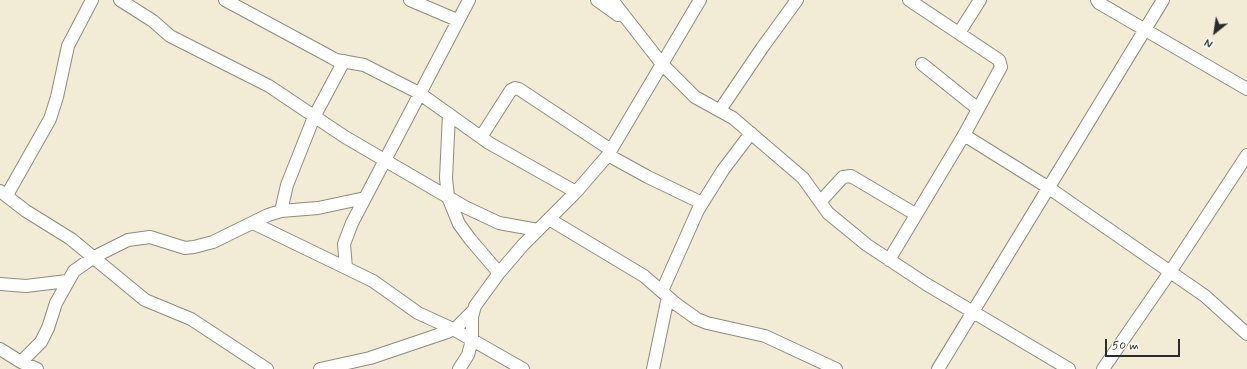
<!DOCTYPE html>
<html>
<head>
<meta charset="utf-8">
<style>
  body { margin:0 }
  #map { position:relative; width:1247px; height:369px; overflow:hidden; background:#f2ecd6; font-family:Mynerve,sans-serif }
  canvas { display:block }
  .north { position:absolute; left:1195px; top:12px; width:40px; height:40px; -webkit-text-stroke:3px #fdfcf7; paint-order:stroke; rotate:210deg; font-size:11px; font-weight:700; line-height:16px; text-align:center; color:#2b2b2b }
  .north::after { content:''; display:block; margin:auto; width:14px; height:18px; background:#2b2b2b; clip-path:polygon(50% 0,100% 100%,50% 72%,0 100%) }
  .scale { position:absolute; left:1105px; top:339px; width:75px; height:18px; box-sizing:border-box; border:2px solid #2b2b2b; border-top:0; padding-left:5px; font-size:12px; line-height:14px; white-space:nowrap; color:#2b2b2b; -webkit-text-stroke:3px #fdfcf7; paint-order:stroke }
</style>
</head>
<body>
<div id="map">
<canvas width="1247" height="369"></canvas>
<div class="north">N</div>
<div class="scale">50 m</div>
</div>
<script>
const g = document.querySelector('canvas').getContext('2d');
g.lineJoin = 'round';
function toPath(rows) {
  const path = new Path2D();
  for (const r of rows) {
    path.moveTo(r[0], r[1]);
    for (let i = 2; i < r.length; i += 2) path.lineTo(r[i], r[i + 1]);
  }
  return path;
}
function strokePath(path, color, width, dash) {
  g.strokeStyle = color;
  g.lineWidth = width;
  g.lineCap = dash ? 'butt' : 'round';
  g.setLineDash(dash || []);
  g.stroke(path);
}
const minor = toPath([
  [120,0,153,21,170,36,269,86,345,137,465,207,499,223,538,230],
  [225,0,327,55,336,60,364,65,419,93,489,143,576,192],
  [410,0,457,20],
  [597,0,618,15],
  [612,0,662,64,695,97,733,118,803,178,828,213,867,245,926,284,1069,369],
  [1097,0,1099,3,1247,89],
  [959,33,980,0],
  [922,64,978,109],
  [720,110,762,48,797,0],
  [449,114,446,178,448,197,459,224,470,239,499,273],
  [964,135,1049,188,1205,296,1247,334],
  [481,137,511,90,515,88,519,89,611,150],
  [608,155,648,177,702,203],
  [0,191,26,211,71,239,145,300,191,319,267,369],
  [7,195,50,119,57,97,68,46,92,0],
  [820,202,843,177,851,176,915,214],
  [281,211,287,185,314,117,344,61],
  [549,219,644,276,676,304,697,319,707,323,765,336,836,369],
  [253,223,373,281,418,313,453,329,523,369],
  [889,260,964,135,1001,67,999,60,909,0],
  [346,268,344,244,352,223,469,0],
  [0,284,26,286,67,281],
  [662,291,698,210,723,170,751,133],
  [0,349,21,362,37,369],
  [21,362,41,342,48,328,56,303,74,271,94,257,128,240,150,237,185,248,194,247,213,242,268,215,281,211,318,208,365,198],
  [320,369,370,358,447,332,456,328,473,311],
  [459,369,468,355,472,340,472,317,475,306,499,273,523,245,576,192,608,155,700,0],
  [653,369,668,297],
  [938,369,1163,0],
  [1103,369,1170,272,1247,155]
]);
strokePath(minor, '#8e8c80', 14);
strokePath(minor, '#fff', 12);
</script>
</body>
</html>
